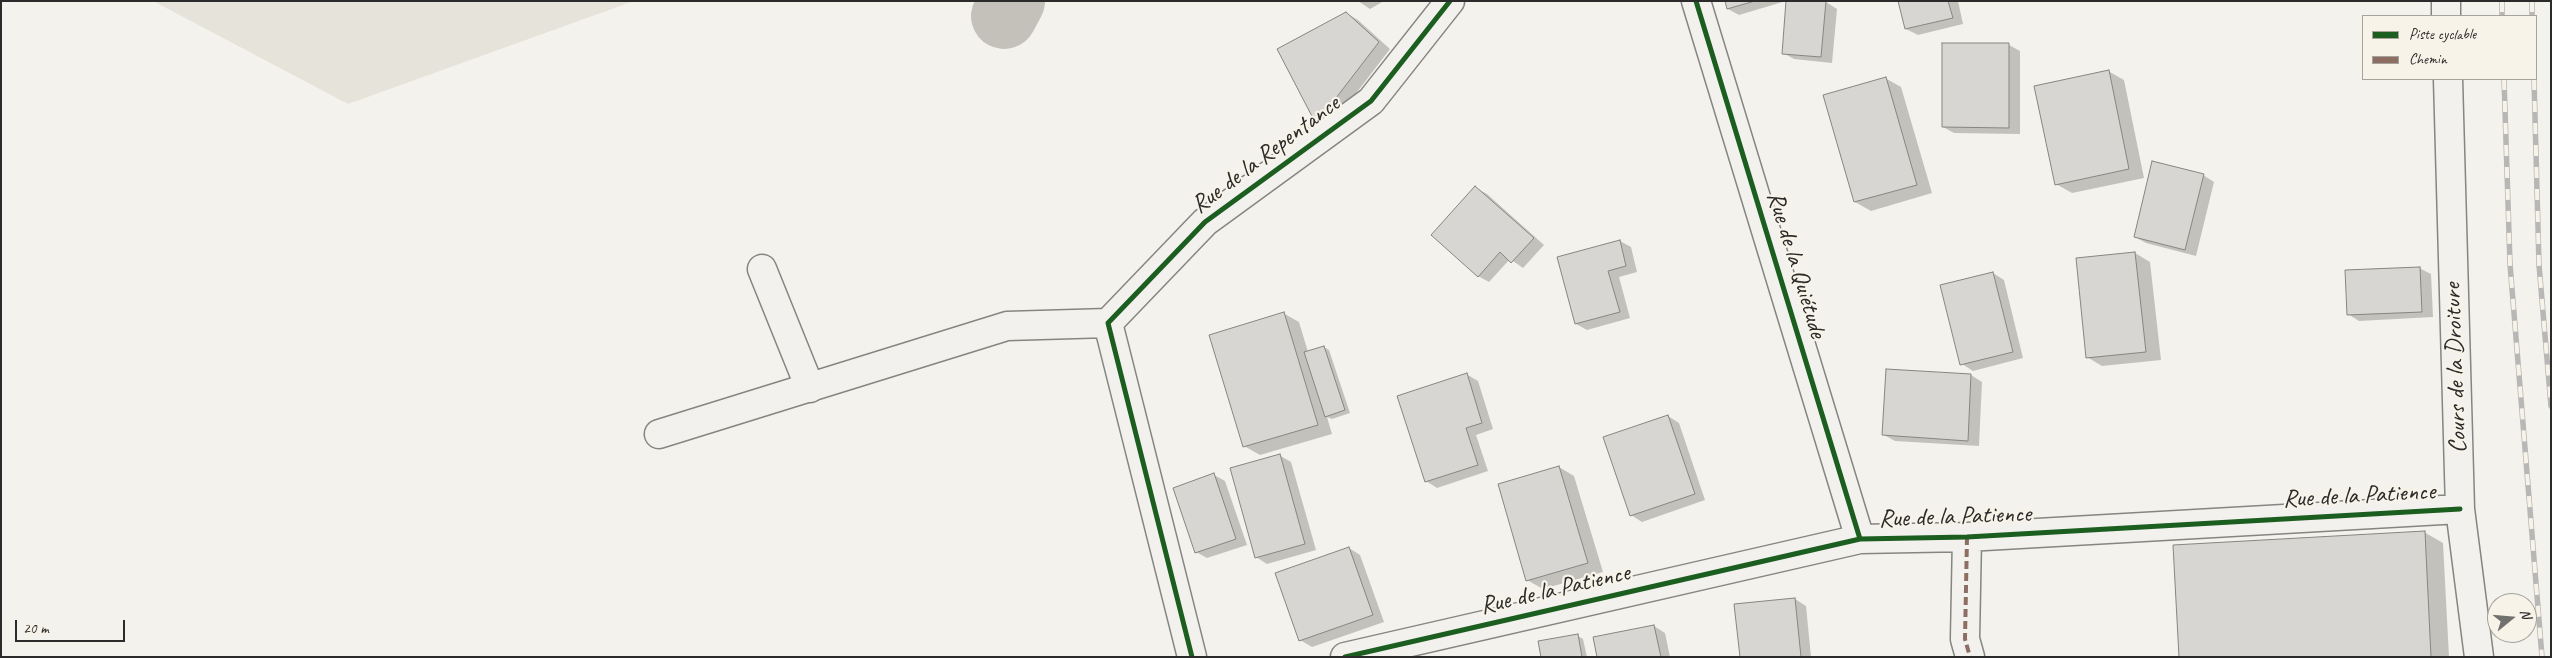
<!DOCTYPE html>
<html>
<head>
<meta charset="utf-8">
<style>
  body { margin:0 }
  #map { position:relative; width:2552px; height:658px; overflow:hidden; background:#f4f2ec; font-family:Caveat,sans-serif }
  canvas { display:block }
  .frame { position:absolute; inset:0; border:2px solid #2b2b2b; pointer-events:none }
  .legend { position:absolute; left:2362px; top:15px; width:175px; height:65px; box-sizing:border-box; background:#f7f3e8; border:1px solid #a5a39c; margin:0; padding:6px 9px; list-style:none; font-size:15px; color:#2b2b2b }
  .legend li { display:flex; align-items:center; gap:10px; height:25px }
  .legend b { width:25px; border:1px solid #a5a39c }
  .north { position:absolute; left:2487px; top:593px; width:50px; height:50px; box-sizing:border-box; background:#f7f3e8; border:1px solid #a5a39c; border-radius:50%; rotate:73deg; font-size:14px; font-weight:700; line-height:20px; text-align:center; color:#2b2b2b }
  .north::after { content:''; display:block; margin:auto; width:18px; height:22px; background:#71716f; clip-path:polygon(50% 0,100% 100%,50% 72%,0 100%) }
  .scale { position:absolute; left:15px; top:620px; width:110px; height:22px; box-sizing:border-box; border:2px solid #2b2b2b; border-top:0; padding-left:6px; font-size:15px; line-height:18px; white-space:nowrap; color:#2b2b2b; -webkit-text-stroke:4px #f7f3e8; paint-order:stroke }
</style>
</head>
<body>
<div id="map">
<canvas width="2552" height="658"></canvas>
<div class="frame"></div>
<ul class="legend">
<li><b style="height:6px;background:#1b5e20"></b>Piste cyclable</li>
<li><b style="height:6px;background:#8d6e63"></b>Chemin</li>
</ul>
<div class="north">N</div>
<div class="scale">20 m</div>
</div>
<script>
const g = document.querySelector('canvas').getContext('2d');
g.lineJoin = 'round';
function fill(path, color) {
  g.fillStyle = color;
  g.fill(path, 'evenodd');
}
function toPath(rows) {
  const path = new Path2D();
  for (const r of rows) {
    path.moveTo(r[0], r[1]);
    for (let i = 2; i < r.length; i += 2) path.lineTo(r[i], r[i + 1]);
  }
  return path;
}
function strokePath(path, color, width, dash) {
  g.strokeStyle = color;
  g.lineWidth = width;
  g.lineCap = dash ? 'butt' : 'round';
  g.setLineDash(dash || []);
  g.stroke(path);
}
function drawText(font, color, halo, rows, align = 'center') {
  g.font = font + ' Caveat,sans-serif';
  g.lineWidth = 4.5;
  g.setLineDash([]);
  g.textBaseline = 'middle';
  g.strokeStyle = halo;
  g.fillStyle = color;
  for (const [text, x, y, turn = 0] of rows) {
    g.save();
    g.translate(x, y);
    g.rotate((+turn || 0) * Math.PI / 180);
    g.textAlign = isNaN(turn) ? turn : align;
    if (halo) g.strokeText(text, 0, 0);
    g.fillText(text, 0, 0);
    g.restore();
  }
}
fill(toPath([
  [153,1,634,1,348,104]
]), '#e6e3da');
fill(toPath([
  [1358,1,1384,1,1370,9],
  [1726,1,1786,1,1739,15,1728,9],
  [1816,1,1826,2,1837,9,1832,63,1794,59,1783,53],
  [1900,1,1958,1,1963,24,1918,35,1906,29],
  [1346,13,1358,20,1390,49,1328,130,1317,123,1278,49],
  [2009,45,2020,51,2020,134,1954,133,1943,127],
  [2108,71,2124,80,2144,178,2072,193,2056,184],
  [1885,78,1901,87,1932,193,1871,211,1855,202],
  [2203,175,2214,182,2196,256,2146,243,2135,237],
  [1476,188,1487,194,1544,245,1523,268,1510,259,1489,282,1478,276],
  [1620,241,1631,247,1637,272,1619,277,1630,318,1587,330,1576,324],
  [2135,253,2150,262,2161,360,2102,366,2087,357],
  [2419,268,2431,274,2433,317,2359,321,2348,314],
  [1993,273,2004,280,2023,358,1973,371,1962,364],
  [1283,313,1299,322,1308,352,1324,347,1329,350,1350,413,1332,419,1327,417,1332,434,1260,455,1244,446],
  [1887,370,1971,375,1982,382,1979,446,1895,441,1884,435],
  [1466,374,1478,381,1493,429,1476,435,1488,471,1437,488,1426,481],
  [1668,416,1679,423,1705,500,1642,522,1631,515],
  [1279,455,1291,462,1316,550,1267,564,1256,557],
  [1559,467,1574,476,1603,572,1543,589,1527,580],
  [1214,475,1225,481,1247,545,1207,558,1196,552],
  [2424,532,2443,543,2449,657,2180,657],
  [1349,548,1360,555,1384,622,1312,647,1300,640],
  [1795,599,1806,606,1811,657,1741,657],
  [1654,626,1665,633,1670,657,1598,657],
  [1578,636,1583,639,1587,657,1542,657]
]), '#0003');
strokePath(toPath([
  [1004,16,1012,1]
]), '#c4c1ba', 66);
const building = toPath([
  [1725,1,1755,1,1727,9,1725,1],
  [1786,1,1826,1,1821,57,1782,54,1786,1],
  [1898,1,1948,1,1953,18,1905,29,1898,1],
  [1346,12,1379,42,1316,124,1277,49,1346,12],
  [1942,43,2009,43,2009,128,1942,127,1942,43],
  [2109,70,2129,169,2055,185,2034,86,2109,70],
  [1886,77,1917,185,1854,202,1823,95,1886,77],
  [2152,161,2204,174,2185,250,2134,237,2152,161],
  [1475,186,1534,238,1511,263,1500,252,1478,277,1431,235,1475,186],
  [1620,240,1626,266,1608,271,1620,312,1575,324,1557,257,1620,240],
  [2135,252,2146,352,2086,358,2076,258,2135,252],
  [2420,267,2422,312,2347,315,2345,270,2420,267],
  [1993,272,2013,352,1960,365,1940,285,1993,272],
  [1284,312,1318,425,1243,447,1209,335,1284,312],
  [1324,346,1345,410,1325,417,1304,352,1324,346],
  [1886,369,1971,374,1968,441,1882,435,1886,369],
  [1467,373,1482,423,1466,428,1478,465,1425,482,1397,396,1467,373],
  [1668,415,1695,494,1630,516,1603,437,1668,415],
  [1280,454,1305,544,1255,558,1230,468,1280,454],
  [1559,466,1588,563,1526,581,1498,484,1559,466],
  [1214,473,1236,539,1195,553,1173,488,1214,473],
  [2425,531,2431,657,2179,657,2173,545,2425,531],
  [1349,547,1373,615,1299,641,1275,573,1349,547],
  [1795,598,1801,657,1740,657,1734,604,1795,598],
  [1654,625,1661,657,1597,657,1593,637,1654,625],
  [1578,634,1582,657,1541,657,1538,641,1578,634]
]);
fill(building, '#d7d6d2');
strokePath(building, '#858582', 1);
const minor = toPath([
  [1696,1,1860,539],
  [2446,1,2446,16],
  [2448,79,2460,509,2479,657],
  [762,269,810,388],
  [659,434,1007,326,1108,323],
  [1967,537,1965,639,1970,657],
  [1192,657,1108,323,1205,222,1371,101,1450,1],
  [1345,657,1860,539,1967,537,2460,509]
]);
strokePath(minor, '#858582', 31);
strokePath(minor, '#f2f1ed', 28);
const rail = toPath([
  [2502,1,2502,16],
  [2532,1,2532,16],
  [2504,79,2510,264,2542,657],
  [2534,79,2539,265,2551,406]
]);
strokePath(rail, '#b8b7b5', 5.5);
strokePath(rail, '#f7f3e8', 4, [11]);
strokePath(toPath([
  [1967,537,1965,639,1970,657]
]), '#8d6e63', 4, [8, 4]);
strokePath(toPath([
  [1696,1,1860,539],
  [1192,657,1108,323,1205,222,1371,101,1450,1],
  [1345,657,1860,539,1967,537,2460,509]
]), '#1b5e20', 5);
drawText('25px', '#2b2b2b', '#f7f3e8', [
  ["Rue de la Repentance",1266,155,-37],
  ["Rue de la Quiétude",1796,265,73],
  ["Cours de la Droiture",2456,368,-92],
  ["Rue de la Patience",2359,496,-3],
  ["Rue de la Patience",1955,517,-2],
  ["Rue de la Patience",1555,590,-13]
]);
</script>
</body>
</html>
